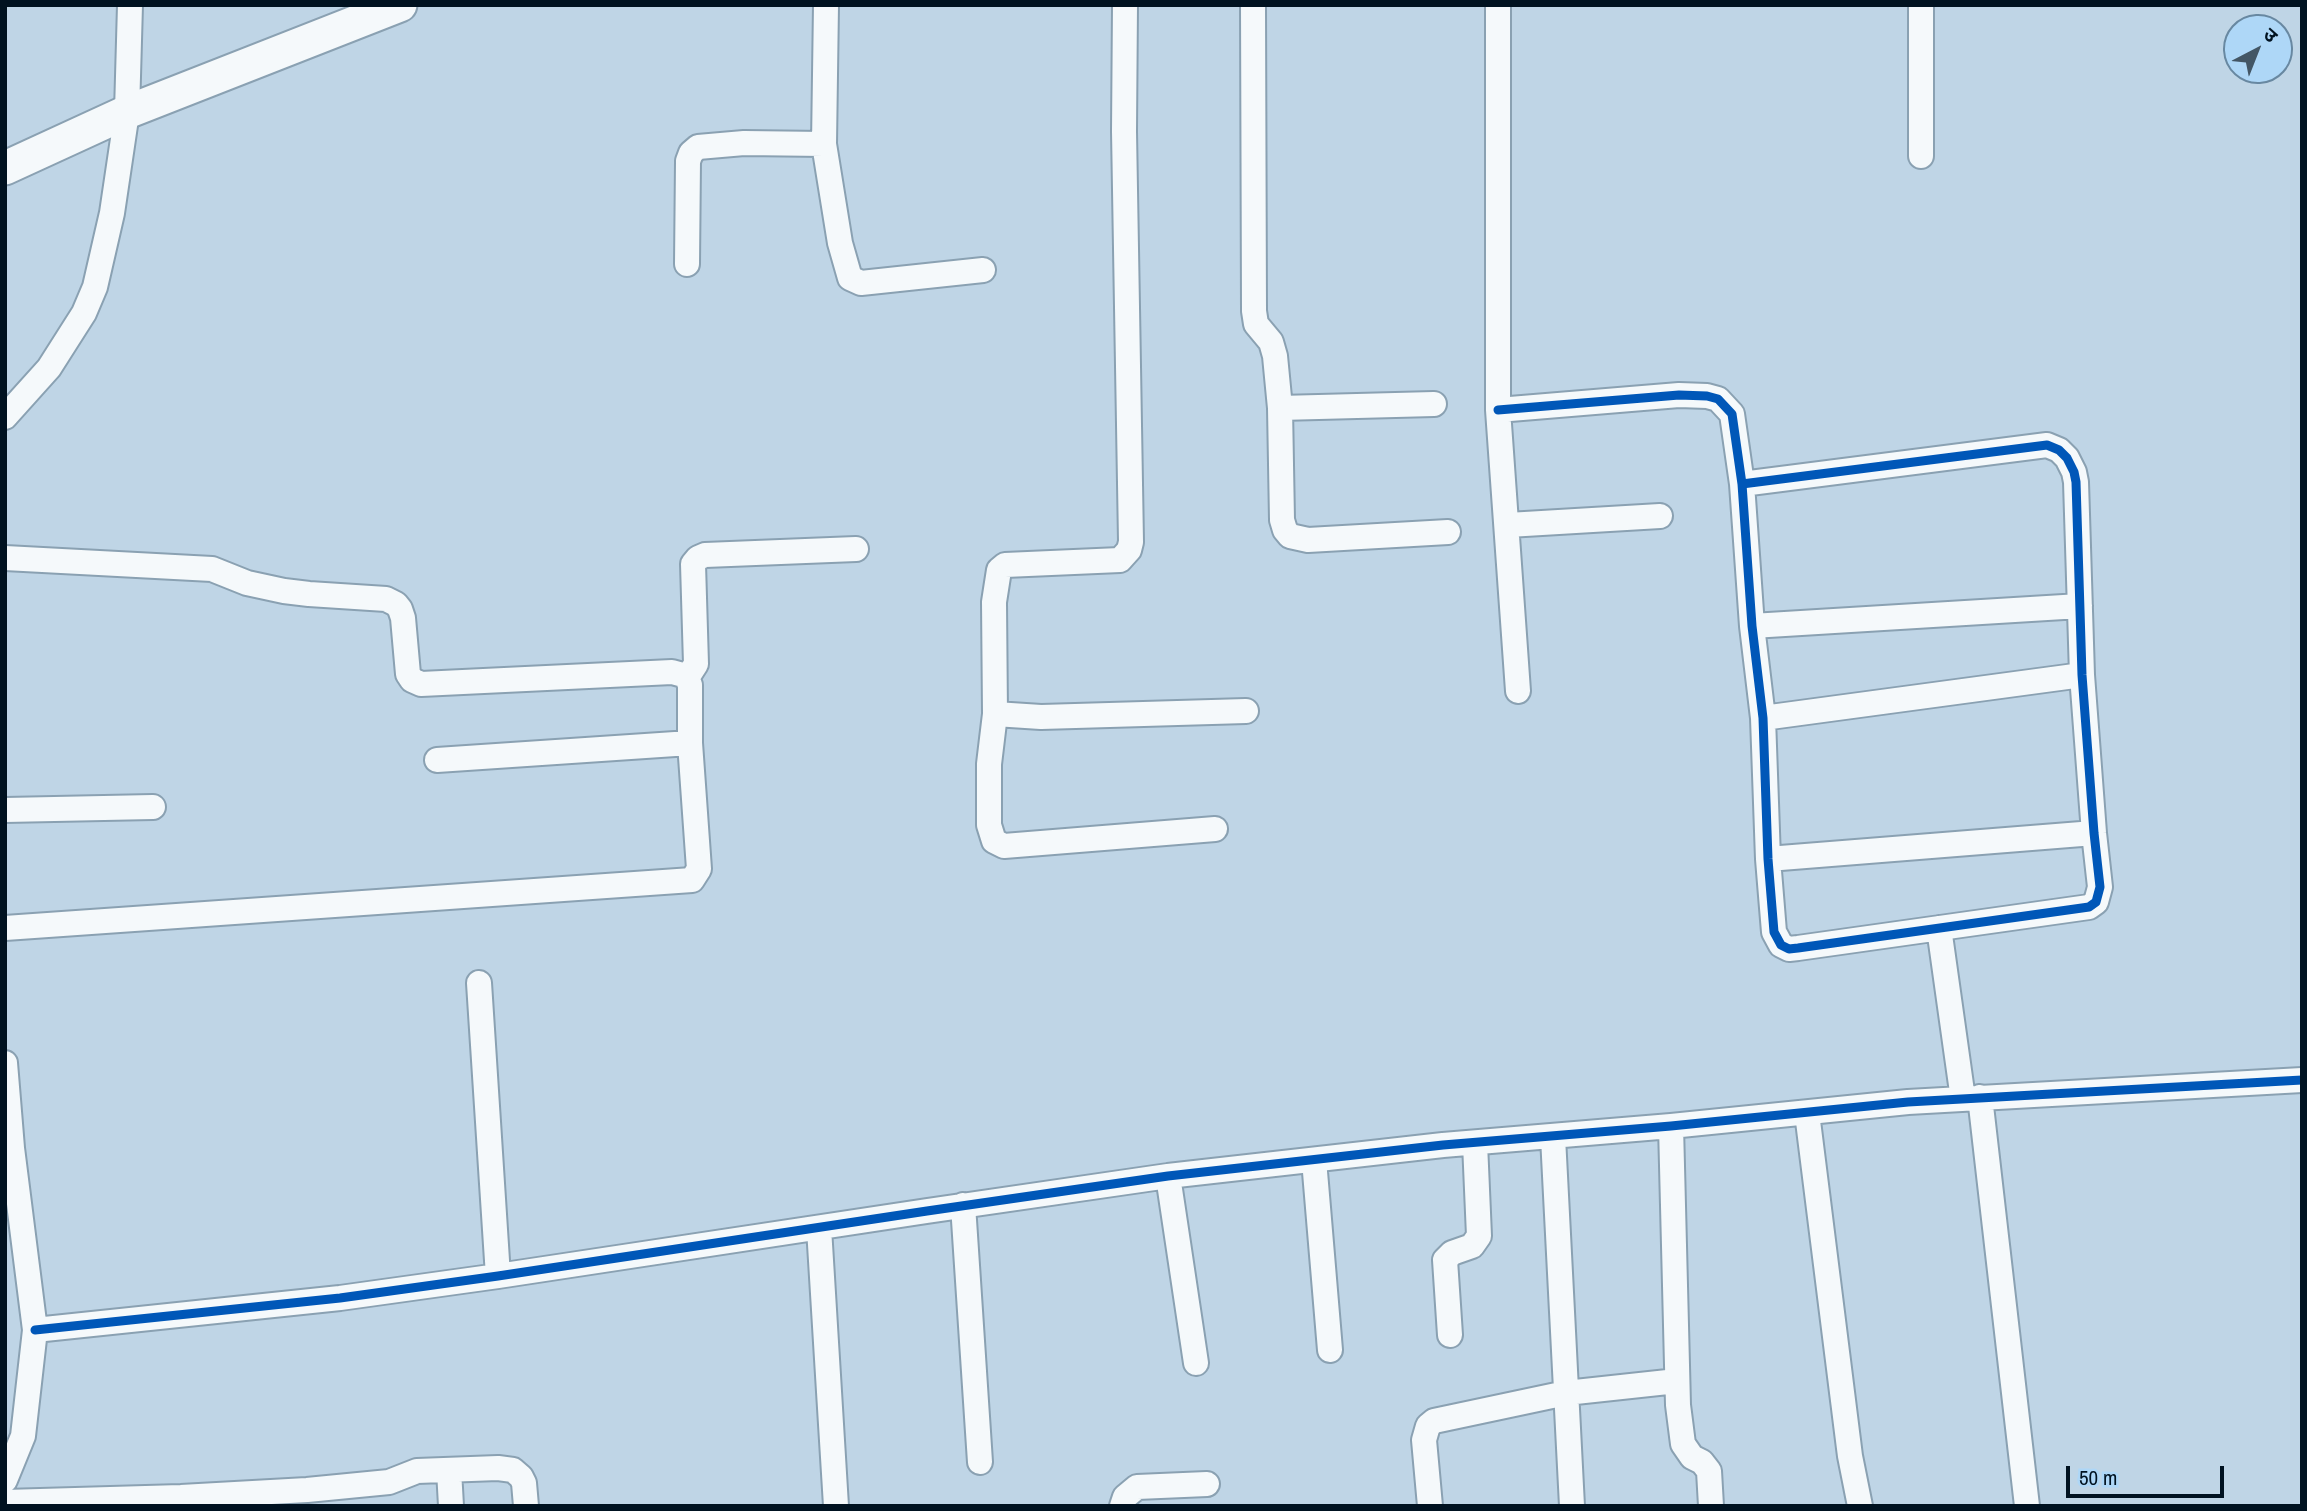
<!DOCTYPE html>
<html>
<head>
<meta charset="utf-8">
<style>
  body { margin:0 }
  #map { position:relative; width:2307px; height:1511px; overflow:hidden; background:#bfd5e6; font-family:"Archivo Narrow","Noto Sans Devanagari",sans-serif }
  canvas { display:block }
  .frame { position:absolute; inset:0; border:7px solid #001220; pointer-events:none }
  .north { position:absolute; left:2223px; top:14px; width:70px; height:70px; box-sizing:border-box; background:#aed7f7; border:2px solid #6888a1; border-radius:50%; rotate:42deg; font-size:19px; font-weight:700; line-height:28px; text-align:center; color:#001220 }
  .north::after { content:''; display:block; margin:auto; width:24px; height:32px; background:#435665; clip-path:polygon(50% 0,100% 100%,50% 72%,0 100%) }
  .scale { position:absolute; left:2066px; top:1466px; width:158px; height:32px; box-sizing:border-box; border:4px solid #001220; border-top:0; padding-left:9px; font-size:21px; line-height:24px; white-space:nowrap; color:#001220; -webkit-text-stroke:5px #aed7f7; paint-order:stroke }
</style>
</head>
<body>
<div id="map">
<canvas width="2307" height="1511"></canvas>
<div class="frame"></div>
<div class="north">उ</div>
<div class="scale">50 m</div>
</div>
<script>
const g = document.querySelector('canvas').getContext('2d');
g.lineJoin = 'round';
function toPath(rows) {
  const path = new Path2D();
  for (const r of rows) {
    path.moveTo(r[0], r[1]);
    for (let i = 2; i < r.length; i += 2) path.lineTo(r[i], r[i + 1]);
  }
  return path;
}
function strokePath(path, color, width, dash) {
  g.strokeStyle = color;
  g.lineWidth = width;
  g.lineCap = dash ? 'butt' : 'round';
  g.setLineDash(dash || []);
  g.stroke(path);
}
const minor = toPath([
  [826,5,824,144,840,243,850,278,861,283,983,270],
  [1125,5,1124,131,1131,542,1129,550,1120,560,1005,565,999,570,994,602,995,714,989,764,989,825,994,841,1004,846,1215,829],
  [1253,5,1254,311,1256,324,1271,342,1275,356,1280,408,1282,520,1285,530,1290,536,1308,540,1448,532],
  [1498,5,1498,410,1518,691],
  [1921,5,1921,156],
  [687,264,688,161,691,153,698,147,744,143,824,144],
  [1280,408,1434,404],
  [1498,410,1679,395,1707,396,1718,399,1732,414,1742,484,1752,626,1763,718,1768,859,1774,932,1781,945,1789,949,1798,948,2089,907,2096,902,2100,887,2094,833,2082,675,2076,482,2074,472,2067,458,2059,450,2047,445,1742,484],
  [5,417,49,368,84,313,95,287,112,213,127,112,130,5],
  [1508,525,1660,516],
  [5,558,212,569,247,583,284,591,309,594,386,599,396,604,400,609,403,618,408,674,412,680,421,684,672,672,683,675,687,678,690,685,690,743,699,869,692,880,5,928],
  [1752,626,2080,606],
  [687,678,696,664,693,564,698,558,705,555,856,549],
  [995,714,1041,717,1246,711],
  [1763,718,2082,675],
  [437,760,690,743],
  [5,810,153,807],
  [1768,859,2094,833],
  [1939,928,1963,1099],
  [479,983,498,1276],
  [5,1063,12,1148,35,1330,23,1436,5,1480],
  [1980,1097,2027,1506],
  [1807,1113,1850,1456,1860,1506],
  [1671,1126,1678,1405,1683,1444,1692,1457,1702,1462,1709,1471,1711,1506],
  [1553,1137,1572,1506],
  [1314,1160,1330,1350],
  [1168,1176,1196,1363],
  [963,1205,980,1462],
  [819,1228,836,1506],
  [35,1330,340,1298,498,1276,927,1211,1168,1176,1443,1145,1671,1126,1908,1102,2302,1080],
  [1450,1335,1445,1260,1452,1253,1472,1246,1479,1236,1475,1143],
  [449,1470,451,1506],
  [5,1502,181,1497,307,1490,389,1482,417,1471,498,1468,513,1470,521,1477,524,1483,526,1506],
  [1122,1506,1125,1497,1137,1487,1207,1484],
  [1430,1506,1424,1440,1428,1426,1434,1421,1566,1393,1677,1381]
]);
const secondary = toPath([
  [5,168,127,112,400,5]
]);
strokePath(minor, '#8aa1b2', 28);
strokePath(secondary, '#8aa1b2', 37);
strokePath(minor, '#f5f9fb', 24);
strokePath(secondary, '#f5f9fb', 33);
strokePath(toPath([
  [1498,410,1679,395,1707,396,1718,399,1732,414,1742,484,1752,626,1763,718,1768,859,1774,932,1781,945,1789,949,1798,948,2089,907,2096,902,2100,887,2094,833,2082,675,2076,482,2074,472,2067,458,2059,450,2047,445,1742,484],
  [35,1330,340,1298,498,1276,927,1211,1168,1176,1443,1145,1671,1126,1908,1102,2302,1080]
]), '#0057b8', 9);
</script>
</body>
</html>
